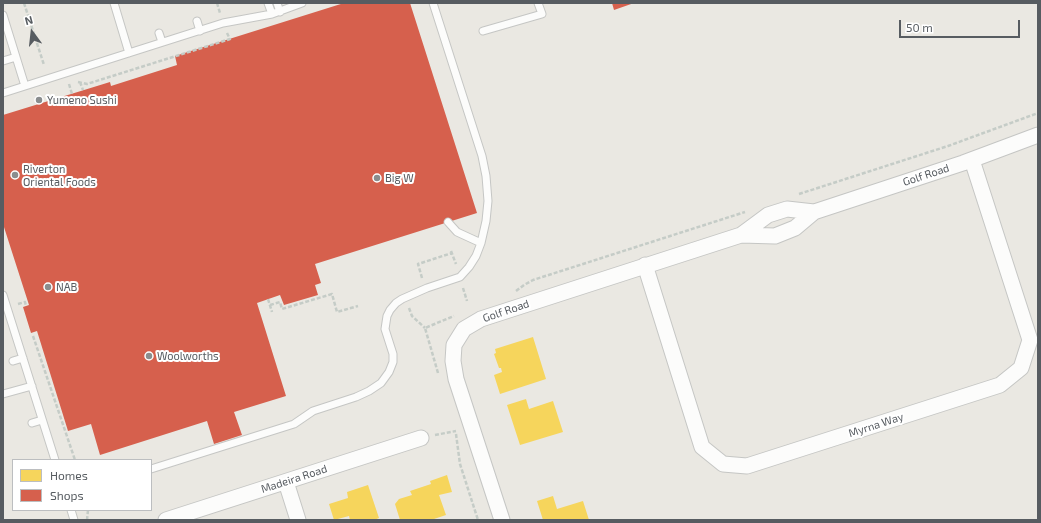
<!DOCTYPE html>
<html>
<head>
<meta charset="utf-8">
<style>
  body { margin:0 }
  #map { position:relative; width:1041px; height:523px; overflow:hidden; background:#eae8e2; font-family:"Exo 2",sans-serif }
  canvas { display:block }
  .frame { position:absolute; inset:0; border:4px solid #575c61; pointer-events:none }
  .legend { position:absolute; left:12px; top:459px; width:140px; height:52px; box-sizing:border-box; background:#fff; border:1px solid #bcbec0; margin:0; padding:5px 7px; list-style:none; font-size:12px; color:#575c61 }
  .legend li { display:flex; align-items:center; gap:8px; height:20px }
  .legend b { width:20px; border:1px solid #bcbec0 }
  .north { position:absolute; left:12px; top:12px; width:40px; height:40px; -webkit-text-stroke:3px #fff; paint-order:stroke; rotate:345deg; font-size:11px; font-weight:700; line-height:16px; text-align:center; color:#575c61 }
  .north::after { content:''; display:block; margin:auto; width:14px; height:18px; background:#575c61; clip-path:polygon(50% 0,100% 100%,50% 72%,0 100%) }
  .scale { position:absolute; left:899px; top:20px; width:121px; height:18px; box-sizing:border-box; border:2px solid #575c61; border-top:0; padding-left:5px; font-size:12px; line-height:14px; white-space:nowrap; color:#575c61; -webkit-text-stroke:3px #fff; paint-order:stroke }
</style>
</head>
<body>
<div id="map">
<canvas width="1041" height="523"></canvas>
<div class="frame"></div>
<ul class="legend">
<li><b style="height:11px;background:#f6d55c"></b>Homes</li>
<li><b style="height:11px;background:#d6604d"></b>Shops</li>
</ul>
<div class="north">N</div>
<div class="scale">50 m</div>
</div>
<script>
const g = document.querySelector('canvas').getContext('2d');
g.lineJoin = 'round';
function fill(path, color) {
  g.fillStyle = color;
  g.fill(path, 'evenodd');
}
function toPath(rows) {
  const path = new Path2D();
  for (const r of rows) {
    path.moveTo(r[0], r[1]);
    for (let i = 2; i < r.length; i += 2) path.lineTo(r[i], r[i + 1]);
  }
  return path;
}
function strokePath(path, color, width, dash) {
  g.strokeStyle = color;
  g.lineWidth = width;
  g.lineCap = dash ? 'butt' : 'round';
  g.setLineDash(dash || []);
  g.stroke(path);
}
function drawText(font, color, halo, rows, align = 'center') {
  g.font = font + ' "Exo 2",sans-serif';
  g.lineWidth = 4;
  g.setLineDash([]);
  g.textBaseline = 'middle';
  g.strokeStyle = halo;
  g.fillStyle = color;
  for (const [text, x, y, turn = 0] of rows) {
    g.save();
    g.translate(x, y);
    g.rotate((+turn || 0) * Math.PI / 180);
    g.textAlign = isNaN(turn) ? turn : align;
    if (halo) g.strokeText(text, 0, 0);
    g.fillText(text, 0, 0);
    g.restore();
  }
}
fill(toPath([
  [533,337,546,379,500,394,494,375,502,372,501,368,499,368,494,354,496,353,495,349],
  [526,399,529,409,553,401,563,432,520,445,507,405],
  [447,475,452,492,439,495,446,515,431,520,400,520,395,504,399,499,412,495,410,491,431,484,430,481],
  [368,485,379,518,374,520,350,520,349,516,334,520,329,504,348,498,347,492],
  [553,496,557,509,583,501,589,520,543,520,537,501]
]), '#f6d55c');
fill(toPath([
  [344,3,410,3,477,213,315,264,321,283,315,285,318,295,284,305,280,295,257,303,286,396,234,412,242,435,214,444,207,421,100,455,91,424,68,431,37,331,31,333,23,307,29,305,3,224,3,115,110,82,111,86,177,65,175,56],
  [612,3,634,3,614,10]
]), '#d6604d');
const service = toPath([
  [114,3,129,53],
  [268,3,272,14],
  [277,3,280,12],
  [3,15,25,86],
  [197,21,200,31],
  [483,31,542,14,538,3],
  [159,33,162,42],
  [3,61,16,57],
  [3,93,223,23,272,14,302,3],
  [448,222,457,232,481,243],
  [3,295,55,460],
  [13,361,23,358],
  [3,394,32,386],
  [32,423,42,420],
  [151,469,294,424,313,411,356,397,369,391,381,383,389,372,393,362,393,354,385,329,387,316,390,310,396,303,402,299,427,288,460,277,469,267,476,256,481,243,486,221,488,201,486,176,482,156,433,3],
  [71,510,74,520]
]);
const minor = toPath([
  [741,235,768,215,787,209,814,212,963,163,1038,135],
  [645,265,702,447,723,464,747,466,1000,385,1021,368,1030,340,972,160],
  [286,482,298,520],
  [166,520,421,438],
  [502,520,456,379,453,361,454,345,464,329,481,319,741,235,775,236,795,228,814,212]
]);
strokePath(service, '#c5c6c4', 9);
strokePath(minor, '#c5c6c4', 17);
strokePath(toPath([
  [24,3,44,65],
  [217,3,220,13],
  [78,82,87,84,230,39,227,33],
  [80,82,83,90],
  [69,84,72,94],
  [799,194,948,146,1038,113],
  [451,251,456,264],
  [422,278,418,264,452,253],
  [463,288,467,301],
  [516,291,524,285,533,280,745,212],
  [268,299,272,312],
  [18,304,25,302,26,306],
  [270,305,280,302,282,309,332,294,337,312,358,306],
  [409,308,412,316,425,328],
  [33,336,75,460],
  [438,373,425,328,454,316],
  [456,434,460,464,478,520],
  [435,435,456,431],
  [87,520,88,510]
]), '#c5ccc7', 2.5, [4, 2]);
strokePath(service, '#fcfcfb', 7);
strokePath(minor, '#fcfcfb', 15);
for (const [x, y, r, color] of [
  [39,100,4,"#8a8d8e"],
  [15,175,4,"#8a8d8e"],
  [377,178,4,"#8a8d8e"],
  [48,287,4,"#8a8d8e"],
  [149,356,4,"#8a8d8e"]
]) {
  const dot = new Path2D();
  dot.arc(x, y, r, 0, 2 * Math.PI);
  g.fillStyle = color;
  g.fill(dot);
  strokePath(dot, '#fff', 1.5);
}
drawText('11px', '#575c61', '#fff', [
  ["Yumeno Sushi",47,100],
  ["Riverton",23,169],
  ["Oriental Foods",23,182],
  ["Big W",385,178],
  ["NAB",56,287],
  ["Woolworths",157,356]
], 'left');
drawText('11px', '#575c61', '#fff', [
  ["Golf Road",926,175,-18],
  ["Golf Road",506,311,-19],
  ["Myrna Way",876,425,-18],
  ["Madeira Road",294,479,-18]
]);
</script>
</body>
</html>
